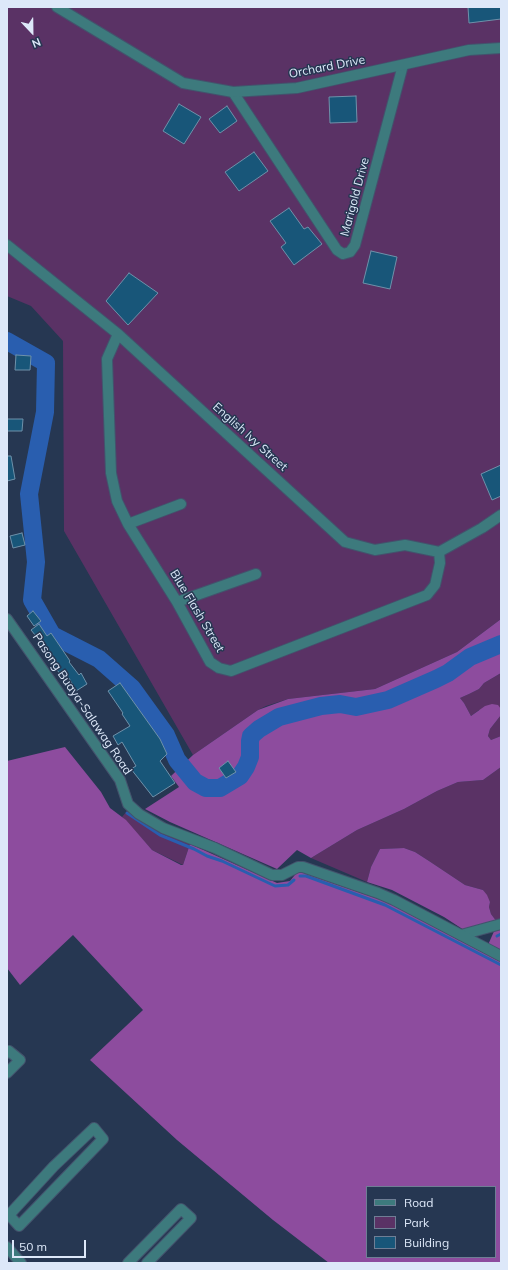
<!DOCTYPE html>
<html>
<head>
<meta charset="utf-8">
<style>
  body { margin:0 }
  #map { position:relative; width:508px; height:1270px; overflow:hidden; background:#263752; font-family:Mulish,sans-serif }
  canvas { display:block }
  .frame { position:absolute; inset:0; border:8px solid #dde8f9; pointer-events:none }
  .legend { position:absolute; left:366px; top:1186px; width:130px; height:72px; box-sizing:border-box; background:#263752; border:1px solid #6f7e95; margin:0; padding:5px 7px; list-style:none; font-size:12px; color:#dde8f9 }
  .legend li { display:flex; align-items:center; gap:8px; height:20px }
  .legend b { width:20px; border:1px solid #6f7e95 }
  .north { position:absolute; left:12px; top:12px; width:40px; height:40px; -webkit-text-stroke:3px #263752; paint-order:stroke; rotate:158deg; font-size:11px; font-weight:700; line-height:16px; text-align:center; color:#dde8f9 }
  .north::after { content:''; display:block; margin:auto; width:14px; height:18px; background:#dde8f9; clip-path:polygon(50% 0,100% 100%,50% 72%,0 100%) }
  .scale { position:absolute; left:12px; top:1240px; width:74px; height:18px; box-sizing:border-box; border:2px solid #dde8f9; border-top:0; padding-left:5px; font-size:12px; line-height:14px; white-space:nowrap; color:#dde8f9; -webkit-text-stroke:3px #263752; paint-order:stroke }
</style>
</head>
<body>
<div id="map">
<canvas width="508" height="1270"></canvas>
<div class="frame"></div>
<ul class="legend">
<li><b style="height:5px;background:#3d7a7d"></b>Road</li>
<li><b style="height:11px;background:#5a3265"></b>Park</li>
<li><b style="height:11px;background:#185679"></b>Building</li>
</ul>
<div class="north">N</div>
<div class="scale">50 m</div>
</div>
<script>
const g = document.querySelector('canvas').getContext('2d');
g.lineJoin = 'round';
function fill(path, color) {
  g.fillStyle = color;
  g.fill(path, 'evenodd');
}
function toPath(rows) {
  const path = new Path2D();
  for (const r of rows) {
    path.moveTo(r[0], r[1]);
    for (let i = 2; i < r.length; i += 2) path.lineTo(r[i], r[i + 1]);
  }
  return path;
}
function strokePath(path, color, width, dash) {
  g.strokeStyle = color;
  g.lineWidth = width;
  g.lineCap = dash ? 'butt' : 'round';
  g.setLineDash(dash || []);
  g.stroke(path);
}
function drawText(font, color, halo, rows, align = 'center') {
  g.font = font + ' Mulish,sans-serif';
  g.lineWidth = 3;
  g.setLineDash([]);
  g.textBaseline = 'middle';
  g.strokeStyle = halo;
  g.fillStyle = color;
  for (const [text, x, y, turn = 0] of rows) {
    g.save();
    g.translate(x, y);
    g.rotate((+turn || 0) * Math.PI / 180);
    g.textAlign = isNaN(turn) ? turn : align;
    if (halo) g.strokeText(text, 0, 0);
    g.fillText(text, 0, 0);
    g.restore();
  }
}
fill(toPath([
  [7,7,501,7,501,619,457,652,375,689,288,699,266,706,258,710,193,755,64,531,63,341,31,306,7,296],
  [501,673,501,736,491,740,488,736,490,729,501,715,479,710,471,716,464,703,460,698,469,694,479,689,484,683],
  [501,767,501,921,497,922,491,914,489,907,490,902,483,890,465,885,429,861,415,852,404,848,380,849,371,867,367,882,311,858,357,830,404,809,437,791,458,782,483,780],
  [127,811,141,820,190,844,183,865,152,850,122,817]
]), '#5a3265');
fill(toPath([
  [501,619,501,673,484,683,479,689,469,694,460,698,464,703,471,716,485,706,492,704,498,705,501,709,501,715,490,729,488,736,491,740,501,736,501,767,483,780,458,782,437,791,404,809,357,830,311,858,297,850,277,869,170,822,145,809,179,787,171,776,193,755,258,710,288,699,375,689,457,652],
  [65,747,101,792,110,808,126,820,152,850,181,865,183,865,190,844,277,883,290,881,298,871,387,902,501,962,501,1263,329,1263,273,1220,177,1140,90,1060,143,1010,73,935,20,985,7,968,7,761],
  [367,1187,495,1187,495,1257,367,1257],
  [404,848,415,852,429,861,465,885,483,890,487,895,490,902,489,907,491,914,497,922,464,930,444,917,392,890,367,882,371,867,380,849],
  [501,928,501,952,488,945,495,929]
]), '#8d4c9e');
strokePath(toPath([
  [127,813,160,835,194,849,207,856,222,861,275,886,288,885,294,880],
  [300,876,306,876,385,905,501,965],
  [497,936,501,934]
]), '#295eaf', 3);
strokePath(toPath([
  [7,341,46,363,45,412,29,494,36,562,32,600,52,635,99,659,132,688,166,735,177,760,195,782,206,788,220,788,240,776,246,767,250,757,250,741,251,736,259,729,279,717,321,706,340,704,356,707,388,700,436,679,448,673,470,657,501,644]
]), '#295eaf', 18);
const building = toPath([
  [468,7,501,7,501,19,469,23,468,7],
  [356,96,357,122,330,123,329,97,356,96],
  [179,104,201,117,184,144,163,131,179,104],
  [227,106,237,121,220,133,209,119,227,106],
  [254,152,268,171,239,191,225,172,254,152],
  [289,208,304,229,308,227,322,244,294,265,281,247,286,243,270,221,289,208],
  [371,251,397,257,390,289,363,283,371,251],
  [129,273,158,293,128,325,106,301,129,273],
  [16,355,31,356,30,370,15,370,16,355],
  [7,419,23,419,22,431,7,431,7,419],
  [7,456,11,456,15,479,7,481,7,456],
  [501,465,501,496,492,500,481,474,501,465],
  [22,533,25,545,13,548,10,536,22,533],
  [33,611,41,621,34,626,27,616,33,611],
  [39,624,47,636,51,633,70,661,69,662,79,675,81,673,87,684,76,691,69,678,66,681,57,670,38,642,40,641,31,630,39,624],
  [120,683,160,739,167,754,160,761,175,783,153,797,131,769,136,766,122,742,118,745,113,736,130,726,122,714,123,713,108,691,120,683],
  [228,761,236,772,226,778,219,768,228,761]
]);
fill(building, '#185679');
strokePath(building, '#6e91aa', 1);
const minor = toPath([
  [233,92,337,250,343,254,350,252,355,245,403,65],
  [7,245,118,334,345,542,375,550,405,545,439,552,482,528,501,515],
  [118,334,107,359,111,473,117,501,128,524,177,602,210,662,219,668,231,671,427,595,435,585,440,563,439,552],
  [128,524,181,504],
  [177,602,256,574],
  [461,935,501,924],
  [7,1053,9,1051,20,1060,7,1073],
  [94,1128,103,1139,19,1226,9,1215,54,1166,94,1128],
  [7,1247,21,1263],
  [128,1263,181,1209,191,1218,147,1263]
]);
const tertiary = toPath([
  [57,7,183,83,233,92,297,88,469,50,501,48],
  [7,619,120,780,128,804,139,814,163,828,215,848,272,875,282,875,298,867,303,867,378,893,394,900,501,956]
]);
strokePath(minor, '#43536d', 12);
strokePath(tertiary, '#43536d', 12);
strokePath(minor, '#3d7a7d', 10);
strokePath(tertiary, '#3d7a7d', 10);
drawText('12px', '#dde8f9', '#263752', [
  ["Orchard Drive",327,67,-11],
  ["Marigold Drive",355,197,-75],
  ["English Ivy Street",250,437,42],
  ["Blue Flash Street",197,611,59],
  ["Pasong Buaya-Salawag Road",82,704,56]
]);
</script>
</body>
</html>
